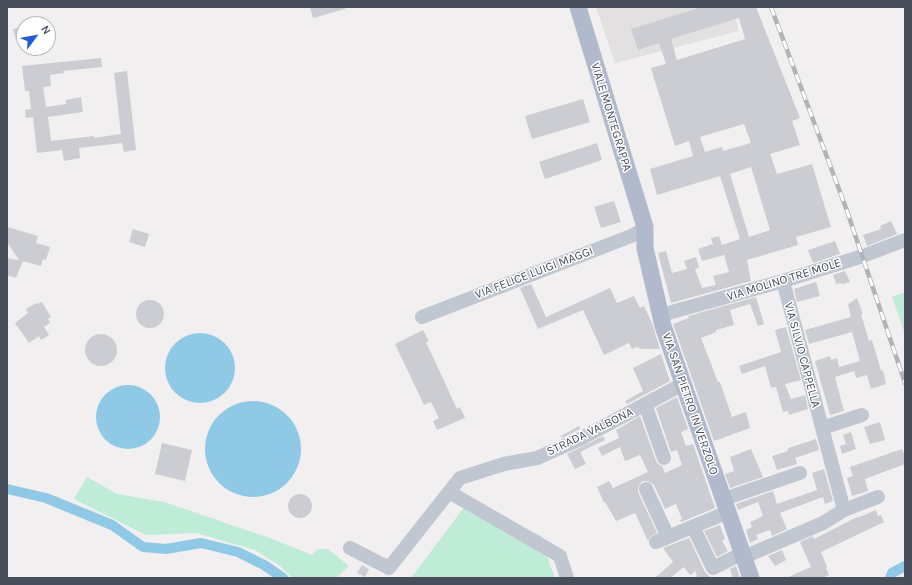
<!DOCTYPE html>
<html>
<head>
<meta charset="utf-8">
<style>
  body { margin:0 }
  #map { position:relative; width:912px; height:585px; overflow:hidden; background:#f1efef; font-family:Karla,sans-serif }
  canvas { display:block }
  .frame { position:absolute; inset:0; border:8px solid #484f5b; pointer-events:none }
  .north { position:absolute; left:16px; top:16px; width:40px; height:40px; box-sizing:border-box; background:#fff; border:1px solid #b6b9bd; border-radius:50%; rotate:58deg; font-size:11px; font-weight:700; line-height:16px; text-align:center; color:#484f5b }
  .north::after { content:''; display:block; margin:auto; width:14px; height:18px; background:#245bd6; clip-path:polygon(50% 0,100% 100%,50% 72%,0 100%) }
</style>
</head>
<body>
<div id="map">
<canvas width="912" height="585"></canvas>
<div class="frame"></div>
<div class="north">N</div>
</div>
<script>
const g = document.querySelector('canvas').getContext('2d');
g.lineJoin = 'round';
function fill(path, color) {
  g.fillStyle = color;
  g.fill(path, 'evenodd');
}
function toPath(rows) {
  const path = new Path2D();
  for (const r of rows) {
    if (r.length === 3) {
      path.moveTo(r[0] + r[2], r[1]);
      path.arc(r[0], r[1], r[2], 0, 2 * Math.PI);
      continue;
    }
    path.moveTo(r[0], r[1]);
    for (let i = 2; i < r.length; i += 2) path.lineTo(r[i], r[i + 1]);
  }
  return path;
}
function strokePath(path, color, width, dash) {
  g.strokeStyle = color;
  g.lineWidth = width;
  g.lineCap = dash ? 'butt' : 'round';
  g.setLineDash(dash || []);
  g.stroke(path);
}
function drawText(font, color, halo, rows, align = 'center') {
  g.font = font + ' Karla,sans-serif';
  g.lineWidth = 3;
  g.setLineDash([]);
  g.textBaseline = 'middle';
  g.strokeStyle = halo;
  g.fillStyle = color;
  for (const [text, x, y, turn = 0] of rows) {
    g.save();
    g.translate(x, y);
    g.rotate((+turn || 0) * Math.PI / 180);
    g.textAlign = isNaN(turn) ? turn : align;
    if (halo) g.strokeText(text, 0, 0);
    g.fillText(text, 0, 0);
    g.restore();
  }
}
fill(toPath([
  [596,7,732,7,739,31,615,63]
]), '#e2e0e0');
fill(toPath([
  [905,292,905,334,892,297],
  [87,477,117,494,164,502,270,538,312,555,318,549,328,549,349,566,336,578,292,578,279,565,255,550,196,533,146,535,74,499],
  [465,506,542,536,545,551,555,578,411,578]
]), '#bfecd6');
fill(toPath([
  [200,368,35],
  [128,417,32],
  [253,449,48]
]), '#8fc9e6');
strokePath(toPath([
  [7,489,46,498,112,525,143,547,166,549,201,543,238,552,264,565,283,578],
  [890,578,892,573,905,566]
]), '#8fc9e6', 10);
fill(toPath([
  [310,7,345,7,345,9,313,18],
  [702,7,756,7,800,118,792,121,800,145,770,154,777,174,812,164,831,227,796,237,798,245,747,260,751,281,671,303,658,253,666,251,672,273,687,269,684,261,696,257,699,268,695,269,702,288,716,285,713,276,729,272,724,255,702,261,698,249,713,244,711,238,719,236,722,245,740,239,720,176,657,195,650,169,693,156,689,141,675,146,653,75,651,68,666,64,659,43,638,50,631,29],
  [739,18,745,39,677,60,671,39],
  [744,124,751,143,723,151,722,147,705,152,700,137],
  [751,167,770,230,749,237,730,174],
  [22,27,24,38,16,40,13,29],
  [101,58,102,67,63,71,64,73,50,75,51,86,43,87,46,107,66,104,66,100,81,97,83,112,48,117,51,141,94,136,94,138,121,134,114,73,127,71,136,150,124,152,122,143,79,148,80,158,64,161,62,150,37,153,33,117,26,118,25,110,31,109,29,91,25,91,22,66],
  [583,99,590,122,532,139,525,116],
  [597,143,602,160,545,179,539,162],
  [614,201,621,222,601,228,594,207],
  [891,221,897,234,867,246,863,235,881,229,880,226],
  [7,227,38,236,36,243,50,247,46,260,43,259,41,266,19,260,7,242],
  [133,229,149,234,145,247,129,242],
  [835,241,840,254,813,263,808,250],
  [7,258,23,261,16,278,7,275],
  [845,271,850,282,842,284,841,283,836,284,833,275],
  [816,282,820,296,797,302,794,289],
  [531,284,546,317,610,288,617,303,634,296,640,308,644,306,652,323,660,349,642,349,636,347,632,349,629,343,604,355,583,310,538,329,520,288],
  [756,297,764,324,758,326,750,304,730,310,734,325,716,330,716,332,701,338,718,382,720,382,732,417,746,412,750,428,714,441,673,324,689,318,688,316],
  [857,298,863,314,861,314,869,341,872,340,881,371,883,370,886,384,871,389,867,375,856,378,854,371,835,377,844,411,830,415,815,361,830,356,831,360,837,358,839,367,860,361,852,332,809,344,805,330,851,317,848,304],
  [150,314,14],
  [42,302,51,317,48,319,50,323,44,327,49,335,41,340,39,336,29,343,15,323,28,313,26,309,36,303,37,304],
  [786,327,801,380,785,384,791,399,805,395,808,409,789,415,788,411,783,412,776,387,771,388,765,366,742,374,739,366,781,352,775,330],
  [423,330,429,341,426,342,457,409,460,407,465,418,437,430,433,421,439,418,431,402,424,405,395,344],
  [101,350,16],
  [661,354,670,381,627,404,625,401,643,391,633,368],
  [677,397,688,429,681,432,686,446,693,444,715,508,681,522,680,520,682,519,676,504,665,509,654,485,647,481,642,481,638,488,638,492,657,533,650,537,648,541,635,513,616,521,605,502,604,503,597,487,609,481,613,488,648,472,640,455,625,461,620,447,602,456,598,448,619,438,616,430,640,416,656,461,659,465,662,466,665,473,682,465,677,450,671,452,656,408],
  [880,422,885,440,870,444,864,427],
  [579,426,580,429,562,438,561,436],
  [851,432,856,449,842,454,840,446,846,444,843,435],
  [603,436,605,440,580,452,586,464,575,469,567,454],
  [816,439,819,450,795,458,797,464,777,470,772,456,788,451,788,448],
  [162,443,192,450,185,481,155,474],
  [751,449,763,477,730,488,725,474,734,471,730,457],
  [902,449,905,456,905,464,865,479,868,491,852,496,847,478,853,476,850,467],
  [824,469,833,501,825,504,823,497,780,513,787,529,772,536,770,530,756,535,758,539,750,543,746,530,752,527,750,522,763,516,758,502,738,510,736,504,773,491,777,504,817,490,812,473],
  [300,506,12],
  [876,510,878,516,881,515,884,522,821,552,827,567,826,568,829,575,822,578,786,578,811,567,800,542,813,536,814,539,857,517,857,518],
  [720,525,725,539,722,541,728,551,717,557,704,531],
  [689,538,705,572,711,578,697,578,696,571,690,575,684,567,670,578,655,578,673,562,663,548],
  [782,550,786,560,775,566,768,556],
  [362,565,369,569,365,577,357,573],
  [736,566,740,578,733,578,730,569]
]), '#cccdd3');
strokePath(toPath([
  [661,315,783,281,863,256,905,240],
  [422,317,631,236,637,233,645,227],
  [645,404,664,458],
  [822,428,862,415],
  [646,489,668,537],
  [449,492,560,556,567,578],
  [724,499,800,473],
  [844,510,878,497],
  [693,527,713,568,743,553],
  [656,542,728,512],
  [350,548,389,568,460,478,504,464,537,458,580,439,683,384],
  [744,557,823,523,844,510,783,281]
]), '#c0c7d0', 14);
strokePath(toPath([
  [578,7,645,227,645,248,663,326,751,578]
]), '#b0bacc', 17);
const rail = toPath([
  [771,7,846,208,905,383]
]);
strokePath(rail, '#b1b3b8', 4.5);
strokePath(rail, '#fff', 3, [9]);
drawText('12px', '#484f5b', '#fff', [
  ["VIALE MONTEGRAPPA",611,117,73],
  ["VIA FELICE LUIGI MAGGI",534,273,-21],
  ["VIA MOLINO TRE MOLE",784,280,-17],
  ["VIA SILVIO CAPPELLA",802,355,75],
  ["VIA SAN PIETRO IN VERZOLO",690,404,71],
  ["STRADA VALBONA",590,432,-26]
]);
</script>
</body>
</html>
